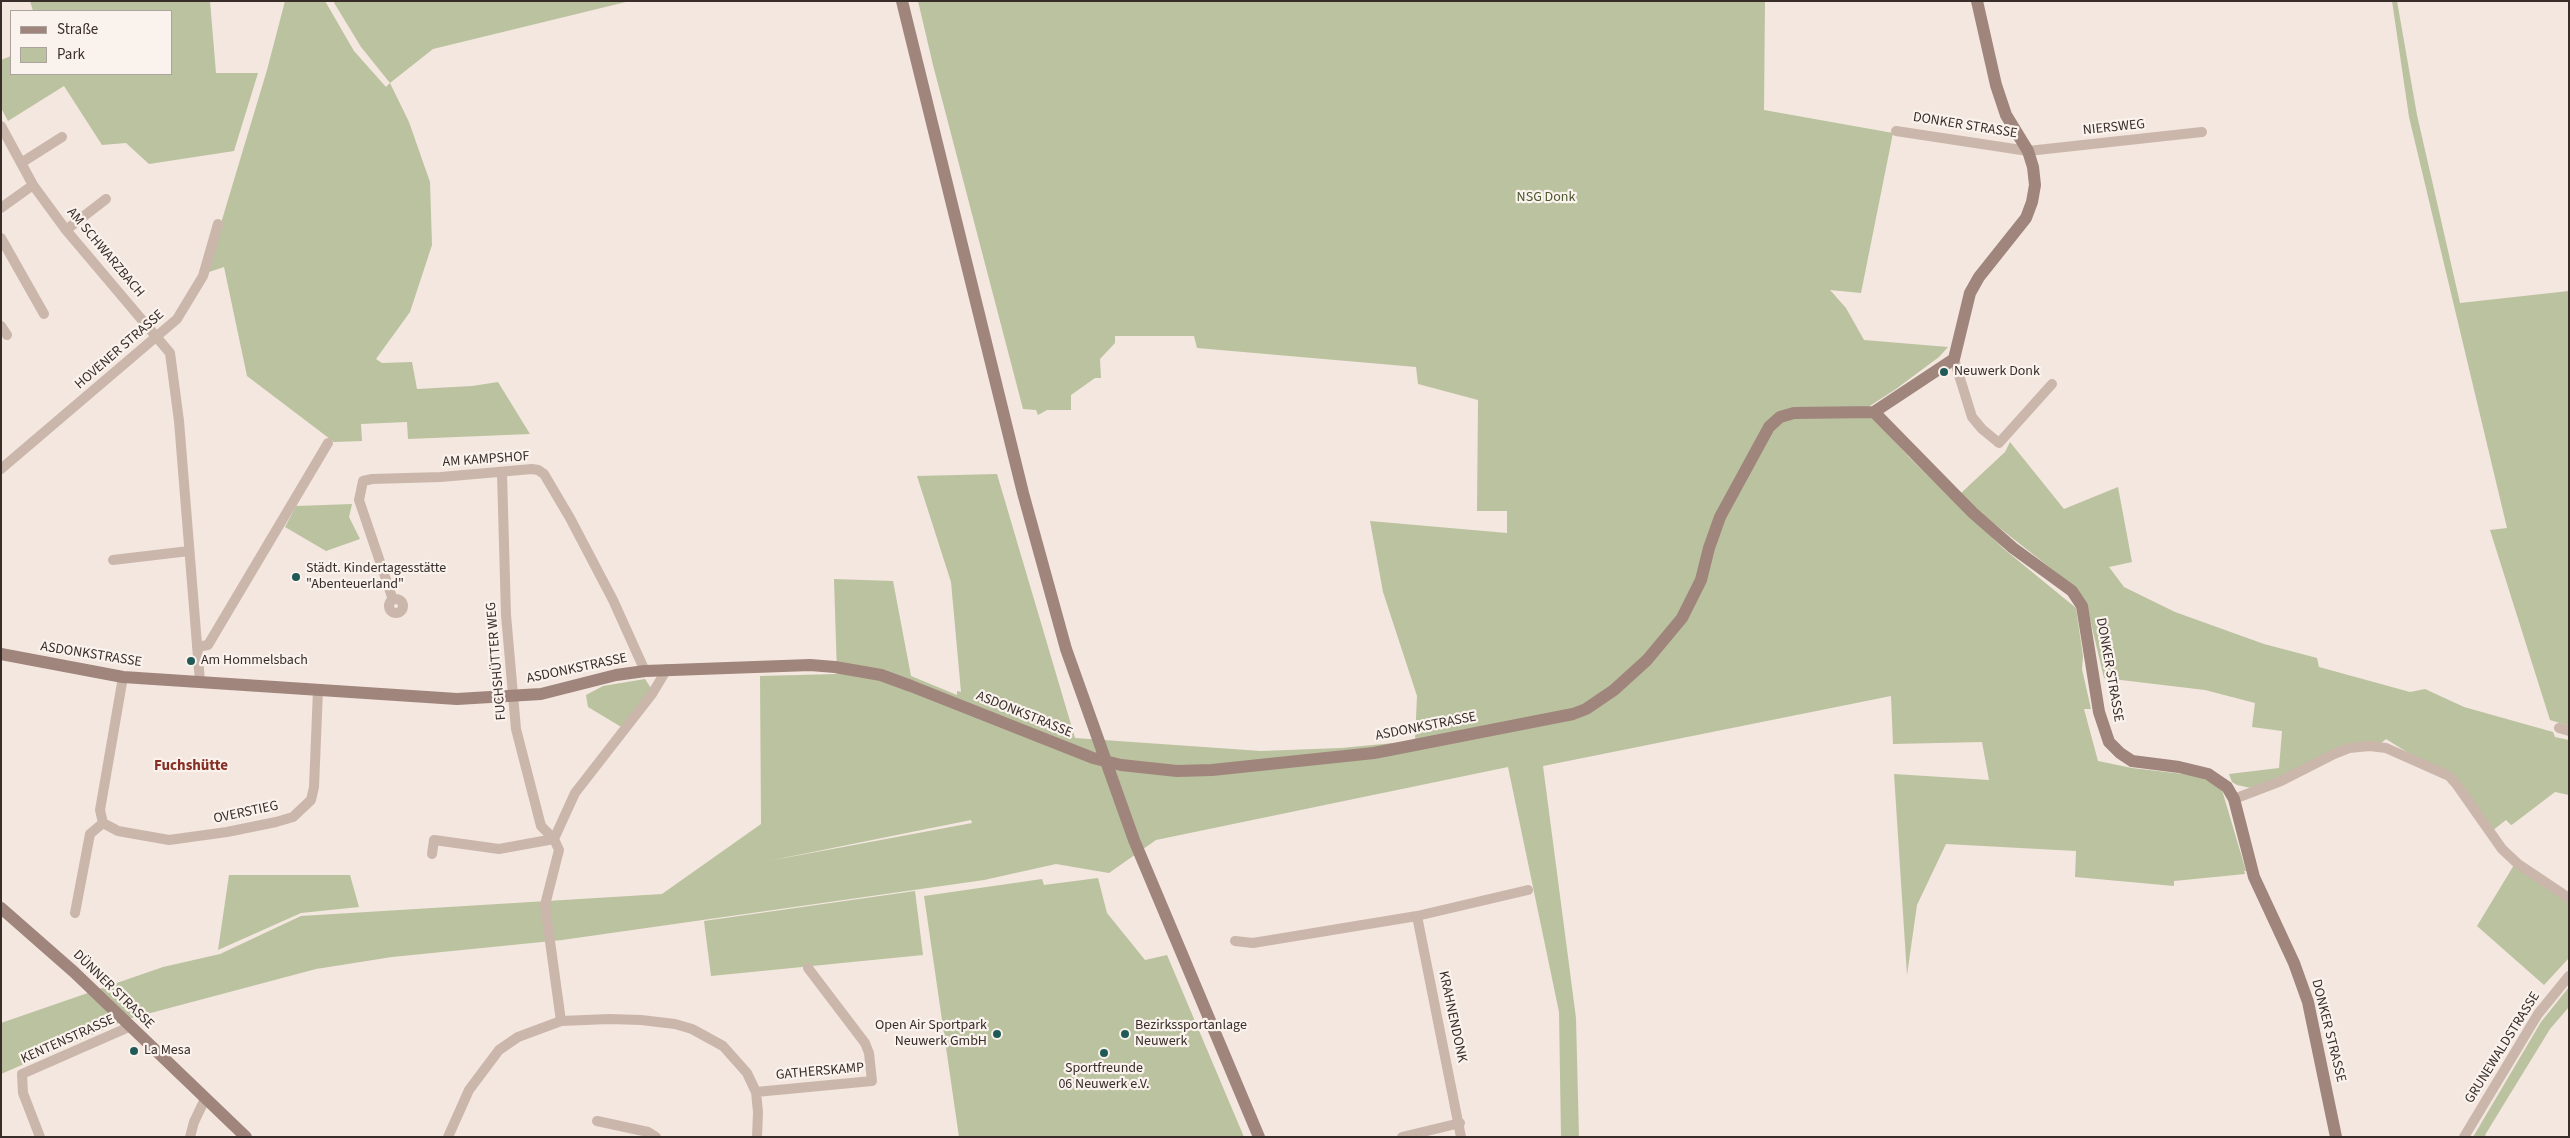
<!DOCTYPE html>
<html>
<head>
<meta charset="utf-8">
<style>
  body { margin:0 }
  #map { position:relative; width:2570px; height:1138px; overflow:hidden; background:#f3e7df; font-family:"Source Sans 3",sans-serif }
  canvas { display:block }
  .frame { position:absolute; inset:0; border:2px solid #392d2a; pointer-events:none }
  .legend { position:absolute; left:10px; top:10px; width:162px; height:65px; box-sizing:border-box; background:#faf2ec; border:1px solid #ada39e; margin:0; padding:6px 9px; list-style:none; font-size:15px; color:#392d2a }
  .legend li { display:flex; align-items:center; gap:10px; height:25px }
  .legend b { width:25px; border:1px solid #ada39e }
</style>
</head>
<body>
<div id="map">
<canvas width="2570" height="1138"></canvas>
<div class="frame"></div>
<ul class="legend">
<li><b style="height:6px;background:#9f857c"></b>Straße</li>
<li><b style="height:14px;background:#bbc29f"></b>Park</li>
</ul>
</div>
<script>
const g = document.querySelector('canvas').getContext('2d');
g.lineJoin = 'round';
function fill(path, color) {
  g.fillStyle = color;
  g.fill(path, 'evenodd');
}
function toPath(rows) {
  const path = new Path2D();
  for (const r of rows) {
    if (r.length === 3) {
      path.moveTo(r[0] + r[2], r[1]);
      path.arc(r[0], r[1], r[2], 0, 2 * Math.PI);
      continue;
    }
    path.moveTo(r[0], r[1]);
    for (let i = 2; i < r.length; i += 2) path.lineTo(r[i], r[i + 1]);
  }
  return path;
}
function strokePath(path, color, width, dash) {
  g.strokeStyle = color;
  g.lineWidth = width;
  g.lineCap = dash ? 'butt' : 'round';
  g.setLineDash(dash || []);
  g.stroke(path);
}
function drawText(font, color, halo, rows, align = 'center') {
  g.font = font + ' "Source Sans 3",sans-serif';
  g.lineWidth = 4.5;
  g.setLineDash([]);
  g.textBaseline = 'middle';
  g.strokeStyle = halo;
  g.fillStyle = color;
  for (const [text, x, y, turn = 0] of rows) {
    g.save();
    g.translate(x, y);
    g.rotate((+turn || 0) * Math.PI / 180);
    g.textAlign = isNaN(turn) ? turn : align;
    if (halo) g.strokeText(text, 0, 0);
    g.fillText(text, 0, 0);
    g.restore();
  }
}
fill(toPath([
  [30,1,210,1,216,73,258,73,234,151,149,164,126,143,102,145,64,86,8,121,1,108,1,60,11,56,11,74,171,74,171,11,33,11],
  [285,1,325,1,354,51,386,87,390,83,361,47,333,1,630,1,433,49,390,83,409,122,430,182,432,245,410,312,376,359,382,363,412,362,417,389,472,386,498,382,530,434,408,439,407,422,361,424,362,441,334,442,247,376,224,267,206,273,267,70],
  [918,1,1765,1,1764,110,1893,133,1861,293,1830,290,1846,308,1864,340,1948,347,1939,357,1896,389,1865,409,1909,457,2004,549,2076,608,2083,656,2082,669,2091,709,2084,709,2098,761,2132,768,2200,776,2222,790,2246,871,2244,871,2245,874,2174,881,2174,886,2075,877,2076,851,1946,844,1917,905,1907,975,1894,774,1989,780,1982,742,1893,744,1891,696,1543,766,1576,1018,1579,1137,1561,1137,1559,1012,1508,767,1156,840,1109,873,1056,864,984,880,562,940,392,957,316,969,128,1019,1,1074,1,1023,163,967,220,954,301,916,662,894,761,824,760,676,837,674,834,579,893,581,911,676,957,695,957,691,961,692,951,582,917,476,997,474,1075,738,1261,751,1341,748,1415,741,1417,696,1383,592,1370,521,1507,533,1507,511,1477,511,1478,400,1418,384,1416,367,1197,348,1194,336,1115,336,1115,343,1100,359,1101,378,1095,378,1071,395,1071,410,1047,410,1038,415,1036,410,1023,409,933,65],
  [971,820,972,823,768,861],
  [2392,1,2397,1,2417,115,2460,303,2569,291,2569,726,2550,720,2490,530,2507,528,2409,117],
  [2010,442,2064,509,2118,487,2132,562,2109,567,2124,587,2175,612,2264,644,2317,658,2319,667,2410,692,2425,689,2464,707,2553,732,2555,737,2569,740,2569,795,2555,792,2513,824,2511,825,2506,820,2492,831,2461,786,2386,739,2381,743,2361,744,2251,788,2237,785,2232,782,2229,774,2279,768,2282,731,2252,727,2255,703,2205,690,2104,678,2086,602,2058,574,1978,511,1961,493,2005,452],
  [352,504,349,517,360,539,326,551,285,527,296,506],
  [645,679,651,688,623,728,588,707,586,695,603,686],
  [2514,865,2569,902,2569,958,2544,985,2477,926],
  [229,875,350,875,359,907,301,913,218,950],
  [1098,878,1107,913,1145,960,1167,955,1244,1137,959,1137,924,896,1042,879,1044,885],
  [915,891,923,955,711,976,704,921],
  [2569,987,2569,1007,2550,1029,2485,1135,2487,1137,2473,1137,2541,1022]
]), '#bbc29f');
strokePath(toPath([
  [1,126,33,185,66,230,170,353,179,421,200,682],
  [1896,131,2028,151,2202,132],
  [21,163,62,137],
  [1,208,33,185],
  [66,230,106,199],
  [1,238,44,314],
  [1,326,7,335],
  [1954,359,1972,417,1982,429,1999,443,2052,384],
  [1,469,177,319,203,276,218,224],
  [502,473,506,615,516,729,541,826,554,839,559,850,545,905,561,1021],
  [113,560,189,551],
  [396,606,7],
  [393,600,359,500,363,481,372,479,441,477,532,469,538,470,544,474,570,518,613,600,645,671],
  [197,647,208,645,328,443],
  [123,677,100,810,103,823,118,831,169,840,227,832,276,822,293,817,311,800,314,787,318,690],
  [2559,728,2569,731],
  [2234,799,2281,781,2334,754,2349,748,2370,746,2386,748,2449,776,2457,785,2502,849,2518,864,2569,898],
  [432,854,434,840,499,849,554,839,575,793,652,694,667,669],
  [75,913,90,834,103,823],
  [1417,916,1461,1137],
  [1235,941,1253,943,1417,916,1528,890],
  [756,1092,872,1081,869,1053,865,1043,808,968],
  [597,1121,648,1132,656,1137],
  [40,1137,23,1093,22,1074,129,1027],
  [190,1137,194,1122,205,1099],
  [448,1137,469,1090,499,1050,518,1037,561,1021,609,1019,641,1020,675,1024,692,1029,723,1046,747,1073,756,1092,758,1112,757,1137],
  [1402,1137,1460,1123],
  [2464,1137,2538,1014,2569,976]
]), '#cbb6ab', 10);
strokePath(toPath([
  [902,1,1023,493,1066,649,1134,840,1259,1137],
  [1874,412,1973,513,2013,548,2072,591,2082,606,2099,712,2109,742,2120,753,2132,761,2179,767,2208,774,2227,787,2234,799,2254,877,2294,963,2308,1002,2336,1137],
  [1,654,123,677,457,699,541,694,616,675,645,671,810,665,835,667,881,675,911,686,1093,758,1121,765,1177,771,1212,770,1374,753,1573,714,1586,709,1614,690,1647,660,1682,618,1701,580,1709,548,1720,517,1769,427,1780,417,1794,413,1874,412,1954,359,1970,293,1979,277,2026,218,2032,202,2035,185,2033,167,2028,151,2006,115,1996,85,1977,1],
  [1,908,74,972,246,1137]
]), '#9f857c', 12);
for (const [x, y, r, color] of [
  [1944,372,5,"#205a57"],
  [296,577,5,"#205a57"],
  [191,661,5,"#205a57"],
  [997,1034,5,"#205a57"],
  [1125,1034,5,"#205a57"],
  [134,1051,5,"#205a57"],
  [1104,1053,5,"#205a57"]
]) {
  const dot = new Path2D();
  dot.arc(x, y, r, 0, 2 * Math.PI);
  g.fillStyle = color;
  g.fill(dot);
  strokePath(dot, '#faf2ec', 2);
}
drawText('14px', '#392d2a', '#faf2ec', [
  ["DONKER STRASSE",1965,126,9],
  ["NIERSWEG",2114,128,-6],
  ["AM SCHWARZBACH",105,253,50],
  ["HOVENER STRASSE",120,350,-41],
  ["AM KAMPSHOF",486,460,-4],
  ["ASDONKSTRASSE",91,655,9],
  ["FUCHSHÜTTER WEG",497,661,-95],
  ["ASDONKSTRASSE",577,669,-12],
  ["DONKER STRASSE",2109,670,80],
  ["ASDONKSTRASSE",1024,715,22],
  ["ASDONKSTRASSE",1426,727,-11],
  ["OVERSTIEG",246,813,-12],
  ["DÜNNER STRASSE",113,990,44],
  ["KRAHNENDONK",1452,1017,78],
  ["DONKER STRASSE",2328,1031,76],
  ["KENTENSTRASSE",68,1040,-24],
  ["GRUNEWALDSTRASSE",2503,1048,-58],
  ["GATHERSKAMP",820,1072,-5]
]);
drawText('14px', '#4d572e', '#faf2ec', [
  ["NSG Donk",1546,198]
]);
drawText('14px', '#392d2a', '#faf2ec', [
  ["Neuwerk Donk",1954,372],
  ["Städt. Kindertagesstätte",306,569],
  ["\"Abenteuerland\"",306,585],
  ["Am Hommelsbach",201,661],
  ["Open Air Sportpark",987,1026,"right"],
  ["Neuwerk GmbH",987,1042,"right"],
  ["Bezirkssportanlage",1135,1026],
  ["Neuwerk",1135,1042],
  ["La Mesa",144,1051],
  ["Sportfreunde",1104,1069,"center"],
  ["06 Neuwerk e.V.",1104,1085,"center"]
], 'left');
drawText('bold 15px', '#872f24', '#faf2ec', [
  ["Fuchshütte",191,767]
]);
</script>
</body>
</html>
